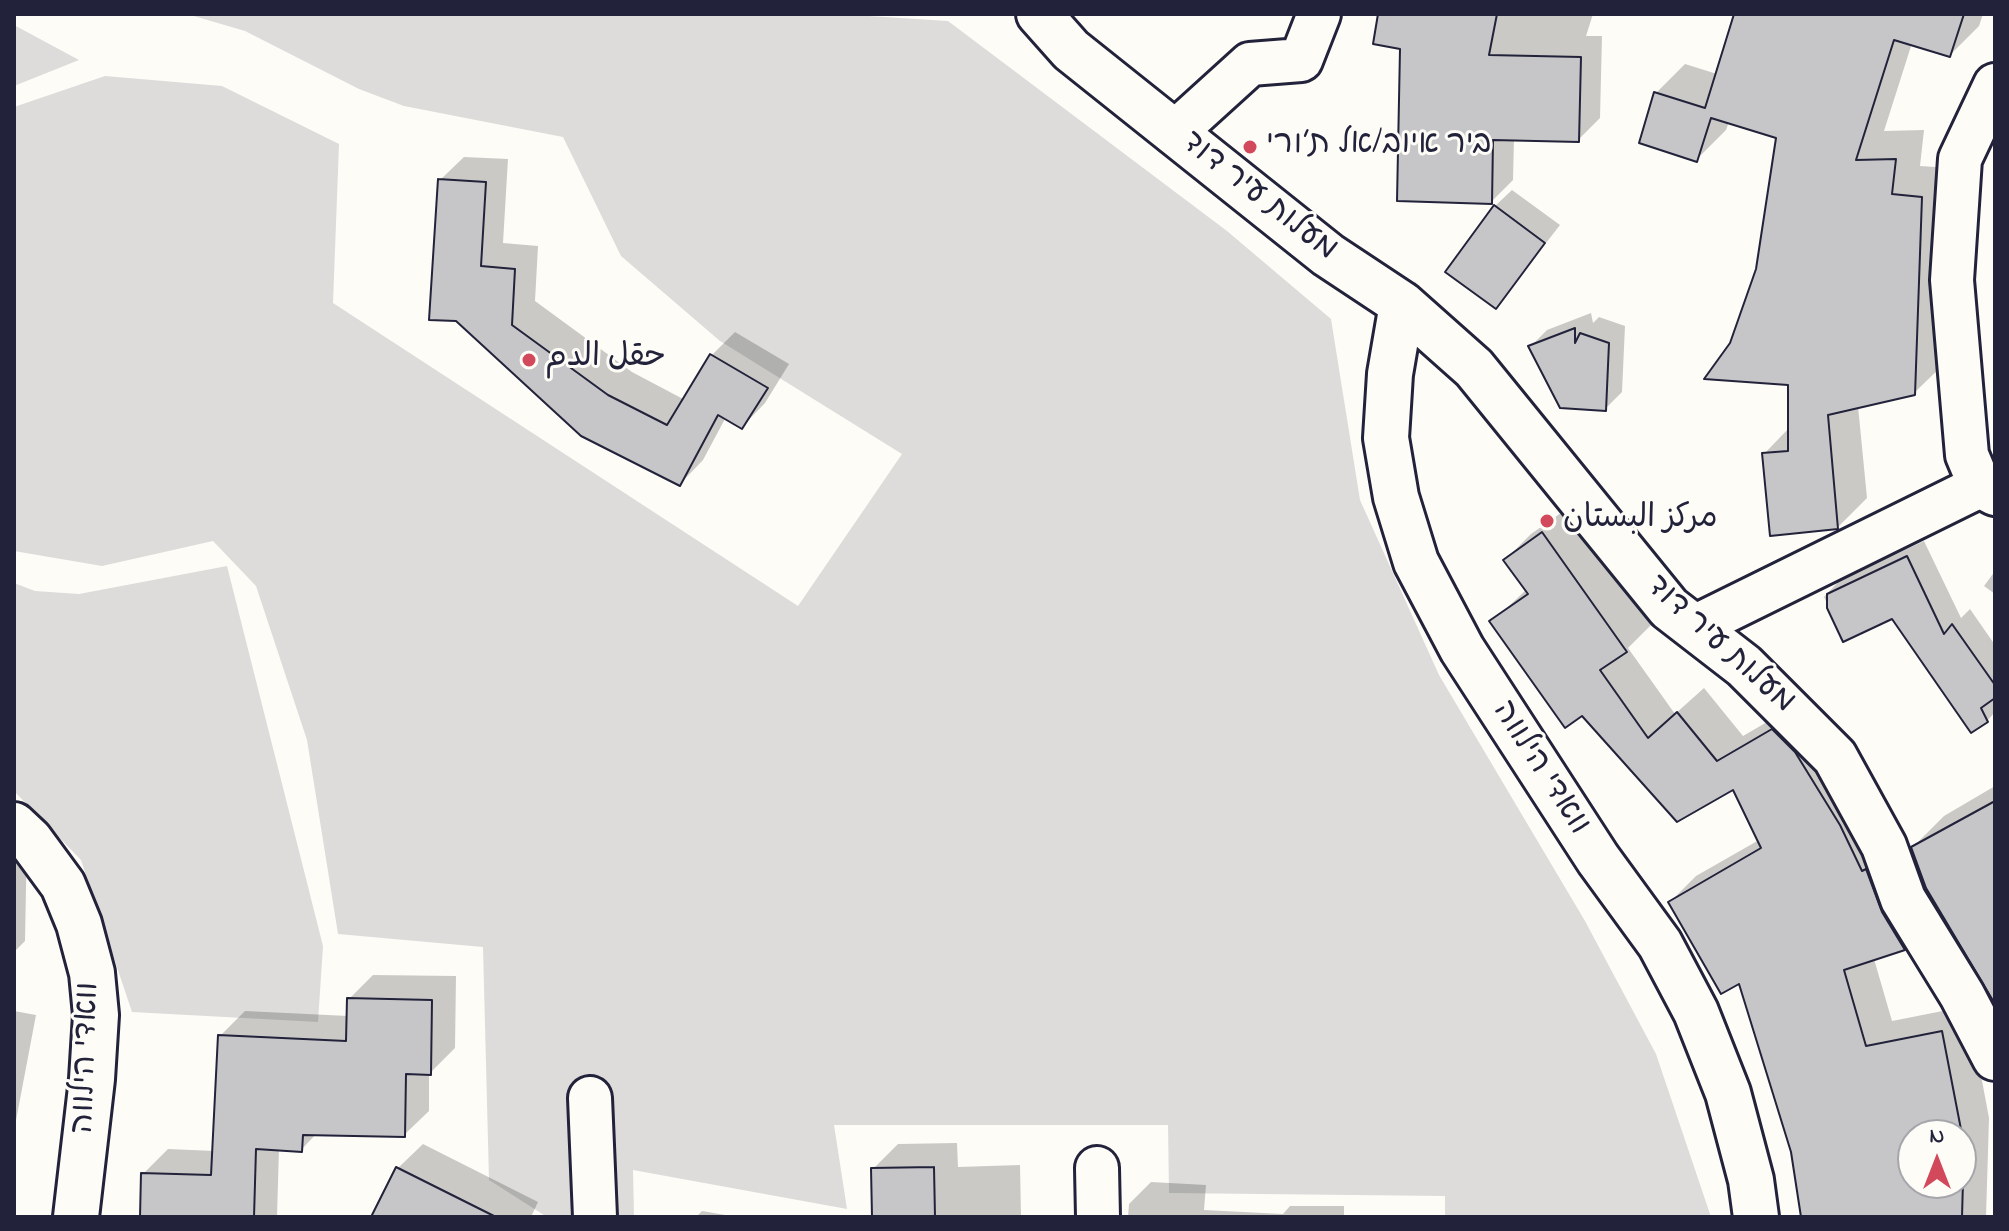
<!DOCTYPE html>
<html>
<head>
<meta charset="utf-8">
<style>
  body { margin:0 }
  #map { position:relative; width:2009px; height:1231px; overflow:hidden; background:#fdfcf7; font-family:"Indie Flower",sans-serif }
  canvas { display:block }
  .frame { position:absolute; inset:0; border:16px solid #22223b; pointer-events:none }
  .north { position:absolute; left:1897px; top:1119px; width:80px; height:80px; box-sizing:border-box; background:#fdfcf7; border:2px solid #a5a5ac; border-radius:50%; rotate:0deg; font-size:22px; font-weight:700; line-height:32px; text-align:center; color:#22223b }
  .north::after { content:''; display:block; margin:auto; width:28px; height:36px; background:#d1495b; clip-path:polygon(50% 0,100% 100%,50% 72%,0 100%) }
</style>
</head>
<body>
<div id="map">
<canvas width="2009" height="1231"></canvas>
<div class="frame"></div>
<div class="north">N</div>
</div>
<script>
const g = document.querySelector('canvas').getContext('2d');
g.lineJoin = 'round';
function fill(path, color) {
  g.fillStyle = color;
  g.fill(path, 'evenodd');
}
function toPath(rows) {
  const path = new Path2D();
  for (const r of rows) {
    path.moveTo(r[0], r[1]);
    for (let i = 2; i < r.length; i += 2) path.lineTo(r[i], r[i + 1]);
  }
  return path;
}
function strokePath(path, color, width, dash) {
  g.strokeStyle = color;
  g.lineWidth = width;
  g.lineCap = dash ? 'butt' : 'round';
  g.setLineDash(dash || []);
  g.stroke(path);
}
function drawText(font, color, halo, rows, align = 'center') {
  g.font = font + ' "Indie Flower","Playpen Sans Arabic","Playpen Sans Hebrew",sans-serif';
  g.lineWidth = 6;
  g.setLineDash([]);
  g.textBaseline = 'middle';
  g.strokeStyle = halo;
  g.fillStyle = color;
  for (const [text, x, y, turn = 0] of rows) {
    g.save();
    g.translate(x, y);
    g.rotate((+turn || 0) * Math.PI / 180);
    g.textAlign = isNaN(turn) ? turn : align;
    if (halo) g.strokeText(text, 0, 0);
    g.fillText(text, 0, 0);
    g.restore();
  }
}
fill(toPath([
  [187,14,837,14,948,21,1227,231,1331,319,1360,500,1439,675,1585,921,1656,1054,1711,1217,1445,1217,1445,1196,1169,1193,1168,1125,834,1125,847,1209,633,1170,634,1217,547,1217,489,1180,483,947,338,934,307,740,256,586,213,541,102,566,14,551,14,107,105,76,222,86,339,144,333,303,798,606,902,454,720,341,621,256,563,137,404,106,359,89,245,31],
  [14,25,79,60,14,86],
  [227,566,323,946,318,1022,132,1012,81,860,14,791,14,583,35,591,79,594]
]), '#dddcdb');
fill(toPath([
  [1380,14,1593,14,1586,36,1602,36,1600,118,1578,140,1514,138,1513,180,1491,202],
  [1736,14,1983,14,1979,26,1950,55,1912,43,1884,131,1924,130,1920,166,1950,168,1944,364,1914,393,1858,406,1867,498,1838,527,1764,454,1790,427,1790,383,1731,344,1758,269,1778,137,1729,122,1726,130,1697,159,1656,93,1685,64,1717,74],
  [464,157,508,159,503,243,538,246,535,301,632,372,685,400,712,355,735,332,789,364,765,403,742,427,726,417,703,460,680,484,457,319,440,180],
  [1512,190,1560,225,1496,307,1495,206],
  [1591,313,1593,323,1599,317,1625,326,1622,392,1605,409,1530,347,1547,330],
  [1568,508,1651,625,1628,648,1675,714,1704,688,1743,736,1798,704,1930,923,1904,949,1874,959,1892,1021,1968,1006,1989,1118,1986,1217,1803,1217,1793,1152,1740,981,1670,902,1696,876,1759,840,1733,787,1582,713,1492,622,1527,589,1505,560,1531,534],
  [1913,1135,1961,1135,1961,1183,1913,1183],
  [1924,541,1961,618,1970,609,1995,645,1995,712,1987,721,1892,616,1844,639,1824,597,1840,580],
  [1995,571,1995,594,1984,586],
  [1995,786,1995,1001,1913,847,1944,816],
  [14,834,27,835,25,941,14,952],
  [373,975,456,976,455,1048,429,1074,429,1111,404,1135,317,1133,301,1150,279,1148,277,1217,142,1217,143,1174,168,1149,215,1151,220,1036,245,1011,348,1016,349,999],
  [14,1011,36,1015,14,1131],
  [957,1143,958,1167,1020,1165,1021,1217,874,1217,873,1169,898,1144],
  [423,1144,538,1202,531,1217,373,1217,398,1168],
  [1151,1182,1206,1185,1204,1210,1283,1214,1290,1206,1344,1206,1344,1217,1128,1217,1129,1204],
  [702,1211,737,1217,696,1217]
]), '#0003');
const building = toPath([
  [1378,14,1497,14,1489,55,1581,57,1579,142,1493,140,1492,204,1397,201,1400,49,1373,44,1378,14],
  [1734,14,1964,14,1950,57,1894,40,1856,160,1896,159,1892,194,1922,197,1915,395,1828,415,1838,529,1770,536,1762,453,1788,451,1788,385,1704,379,1730,343,1756,269,1776,138,1711,118,1697,162,1639,143,1654,92,1705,108,1734,14],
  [438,179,486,182,481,266,515,269,512,325,608,395,667,425,710,354,768,388,742,429,718,415,680,486,581,436,456,321,429,320,438,179],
  [1494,205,1545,243,1496,309,1445,272,1494,205],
  [1575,328,1575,343,1580,333,1609,343,1606,411,1560,408,1528,346,1575,328],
  [1542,532,1627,652,1600,670,1648,738,1677,712,1717,761,1772,729,1795,752,1840,825,1862,871,1866,869,1882,912,1905,950,1844,970,1866,1046,1942,1031,1964,1145,1962,1217,1801,1217,1791,1152,1739,984,1721,994,1668,902,1761,848,1733,790,1677,822,1582,716,1565,728,1489,621,1528,594,1503,560,1542,532],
  [1913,1135,1961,1135,1961,1183,1913,1183,1913,1135],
  [1907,556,1944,634,1952,624,1995,685,1995,698,1981,708,1988,722,1971,733,1892,619,1843,642,1827,608,1827,594,1907,556],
  [1995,801,1995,1004,1926,888,1911,847,1995,801],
  [347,998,432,1000,431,1075,406,1074,405,1137,303,1135,302,1152,256,1149,254,1217,140,1217,141,1173,211,1175,218,1035,346,1041,347,998],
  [396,1167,496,1217,371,1217,396,1167],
  [934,1167,935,1217,872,1217,871,1168,934,1167]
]);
fill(building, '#c6c6c8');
strokePath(building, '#22223b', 2);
const minor = toPath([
  [1995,85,1960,159,1952,280,1967,455,1980,486,1995,494],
  [1174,133,1250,64,1301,60,1319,14],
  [1694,627,1980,486],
  [590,1098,595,1217],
  [1097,1168,1098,1217]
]);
const tertiary = toPath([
  [1039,14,1071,50,1328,255,1402,304,1474,368,1669,608,1744,666,1835,757,1884,846,1903,899,1962,995,1995,1058],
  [1402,304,1390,374,1386,438,1396,497,1416,562,1462,649,1598,859,1660,944,1696,1012,1728,1093,1751,1180,1756,1217],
  [14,825,30,840,63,885,79,924,92,973,96,1015,92,1079,76,1217]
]);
strokePath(minor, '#22223b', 48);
strokePath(tertiary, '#22223b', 50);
strokePath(minor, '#fdfcf7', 42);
strokePath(tertiary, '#fdfcf7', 44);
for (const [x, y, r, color] of [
  [1250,147,8,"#d1495b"],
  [529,360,8,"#d1495b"],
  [1547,521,8,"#d1495b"]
]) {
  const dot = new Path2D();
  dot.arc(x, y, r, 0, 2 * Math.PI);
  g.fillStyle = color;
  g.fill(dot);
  strokePath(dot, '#fdfcf7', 3);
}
drawText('32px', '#22223b', '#fdfcf7', [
  ["ביר איוב/אל ת׳ורי",1266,147],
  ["حقل الدم",545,360],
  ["مركز البستان",1563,521]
], 'left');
drawText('32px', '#22223b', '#fdfcf7', [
  ["מעלות עיר דוד",1258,198,38],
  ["מעלות עיר דוד",1719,646,42],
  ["וואדי הילווה",1539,769,57],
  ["וואדי הילווה",88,1058,-88]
]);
</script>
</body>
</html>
